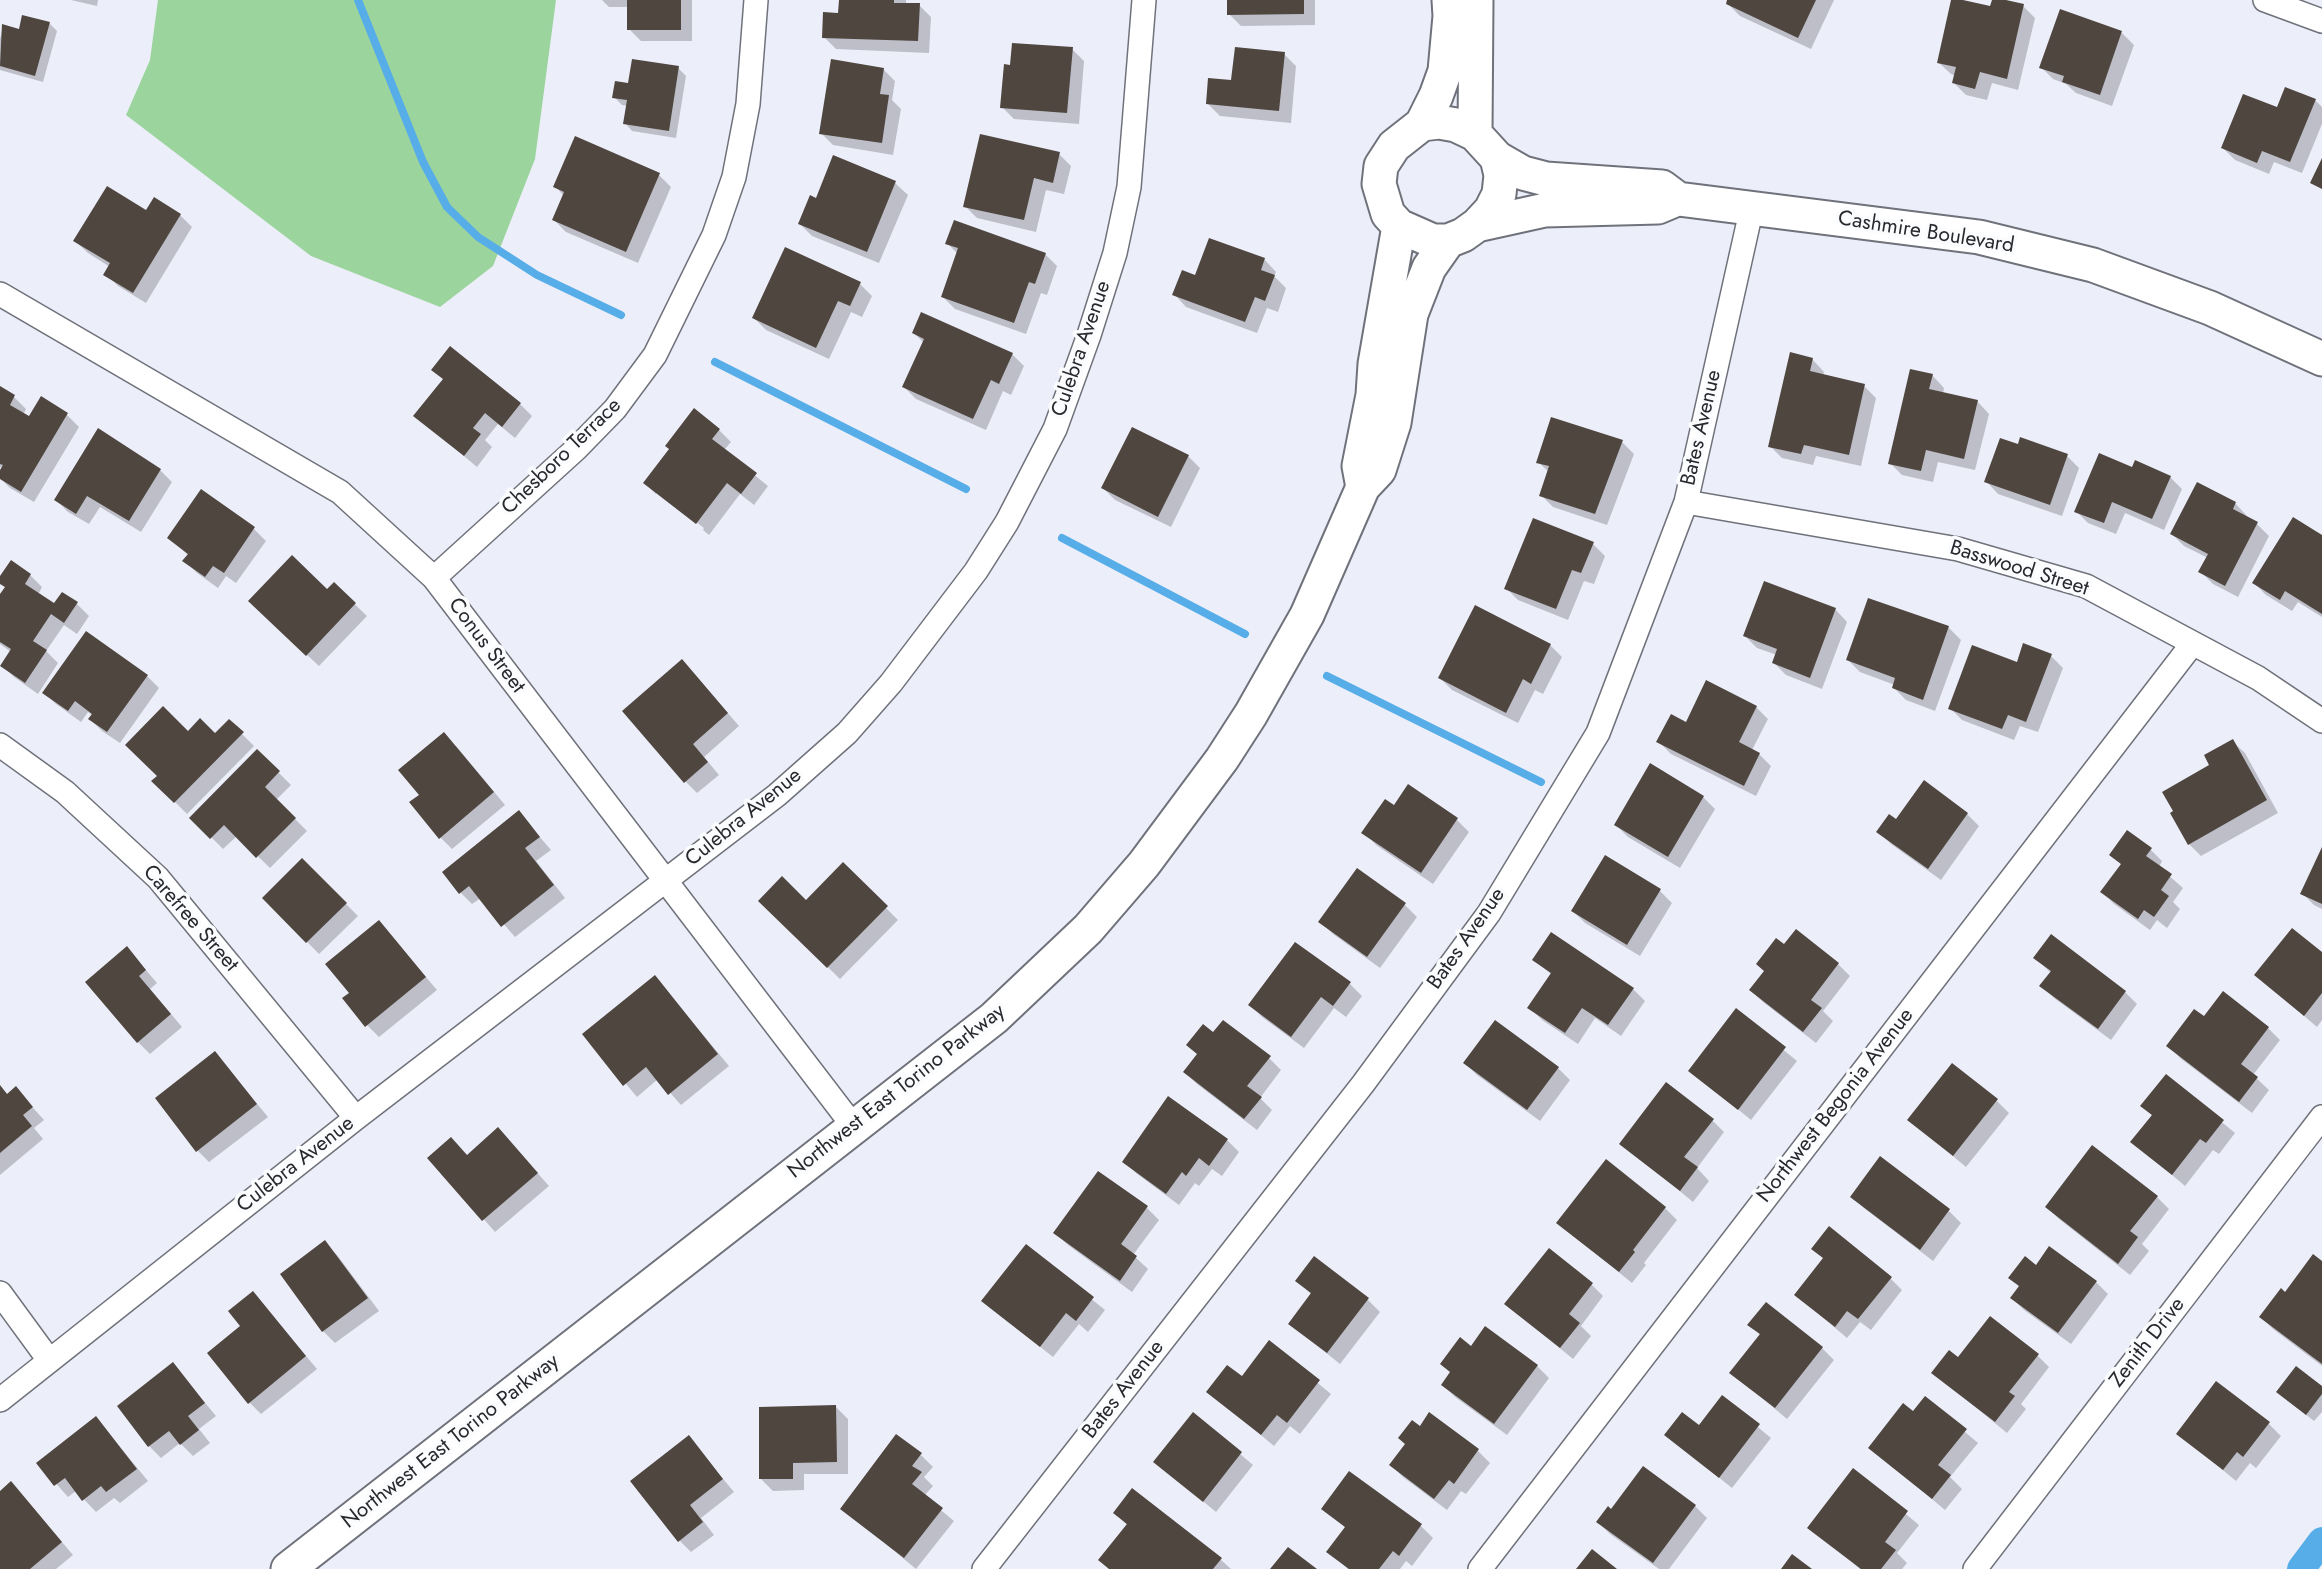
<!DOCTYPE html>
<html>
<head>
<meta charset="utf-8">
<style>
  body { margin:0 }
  canvas { display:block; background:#eceef9 }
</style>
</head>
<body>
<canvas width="2322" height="1569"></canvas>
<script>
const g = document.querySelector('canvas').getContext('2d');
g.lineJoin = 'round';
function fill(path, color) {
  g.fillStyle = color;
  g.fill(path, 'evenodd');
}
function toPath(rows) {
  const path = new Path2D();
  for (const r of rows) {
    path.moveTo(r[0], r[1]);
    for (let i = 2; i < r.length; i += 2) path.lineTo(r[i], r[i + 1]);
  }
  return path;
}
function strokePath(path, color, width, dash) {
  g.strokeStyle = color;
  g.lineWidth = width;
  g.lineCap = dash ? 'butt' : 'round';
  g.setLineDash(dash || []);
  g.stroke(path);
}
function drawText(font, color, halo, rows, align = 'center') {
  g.font = font + ' Jost,sans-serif';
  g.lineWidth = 7;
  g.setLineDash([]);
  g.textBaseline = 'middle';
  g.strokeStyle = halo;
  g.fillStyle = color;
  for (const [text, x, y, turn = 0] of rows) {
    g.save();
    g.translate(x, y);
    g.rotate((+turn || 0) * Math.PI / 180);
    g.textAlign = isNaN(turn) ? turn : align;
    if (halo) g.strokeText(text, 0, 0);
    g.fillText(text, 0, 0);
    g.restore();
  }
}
fill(toPath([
  [158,0,556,0,535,159,493,266,440,307,311,256,126,115,150,60]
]), '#9cd49e');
fill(toPath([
  [71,0,98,0,97,6],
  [602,0,692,0,692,41,641,41,629,29,629,7,609,7],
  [840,0,906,0,906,5,919,5,931,17,929,53,836,49,824,37,840,14],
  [1228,0,1315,0,1315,25,1241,26,1229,14],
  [1729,0,1834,0,1811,49,1740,16,1728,4],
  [1953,0,1992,9,1994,0,1998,0,2023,6,2035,18,2018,90,1992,83,1987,100,1966,95,1954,83,1956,76,1951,74,1938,62],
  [2061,11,2122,33,2134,45,2112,106,2076,93,2066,84,2053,79,2041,67],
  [49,23,57,31,43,82,0,70,0,39,3,27,20,31],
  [1072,49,1084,61,1079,124,1014,119,1002,107,1012,67],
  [1284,54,1296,66,1291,123,1220,116,1207,103,1232,82],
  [678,68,686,76,676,138,632,131,625,123,627,106,622,105,614,97,630,85],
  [883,69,895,81,892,100,901,109,893,155,833,145,821,133],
  [2315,100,2322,107,2322,124,2302,173,2274,162,2269,174,2235,160,2223,148,2278,110],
  [1059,154,1071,166,1064,194,1046,190,1036,232,977,218,965,206],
  [834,157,895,183,908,195,879,263,812,236,800,224,817,200],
  [659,175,671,187,638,263,566,232,554,220,564,196,555,186],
  [147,213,180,215,192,227,146,303,118,286,106,274,110,267,88,253,75,241],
  [947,243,1045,254,1057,266,1047,295,1041,293,1026,334,955,309,943,297,958,254],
  [1264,259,1276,272,1274,276,1286,288,1278,312,1267,308,1257,333,1186,307,1174,294,1196,278],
  [860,284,872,296,862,317,851,312,829,359,766,330,754,318],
  [914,333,1012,354,1024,366,1011,395,1003,391,986,430,916,399,904,387,924,343],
  [1812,359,1824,372,1823,376,1864,386,1876,398,1861,466,1816,456,1813,465,1782,458,1770,446],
  [1932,375,1944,388,1943,394,1977,401,1989,414,1975,470,1938,462,1933,482,1902,475,1890,463],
  [444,380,520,404,532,416,515,438,498,424,485,440,492,447,477,467,416,416],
  [0,388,14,397,26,409,23,415,29,419,42,399,67,415,79,427,34,502,10,488,0,478,3,468,0,467],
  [719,430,731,442,724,450,768,486,754,505,740,494,709,535,703,530,704,528,656,491,656,494,645,483],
  [1622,442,1634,454,1607,525,1553,507,1541,495,1549,472,1538,462],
  [1188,456,1200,468,1171,527,1115,500,1103,488],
  [2067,456,2079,468,2062,516,1998,494,1986,481],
  [2133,469,2170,477,2182,489,2164,530,2125,513,2116,534,2088,523,2076,511],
  [160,470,172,482,141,532,100,507,89,524,68,512,56,500],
  [202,492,254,529,266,541,236,583,226,576,218,588,197,573,185,561,189,556,169,538],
  [2235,503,2247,516,2246,518,2257,524,2269,536,2238,597,2213,584,2201,572,2208,558,2184,546,2172,534],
  [2322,537,2322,617,2298,602,2292,611,2266,595,2254,583],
  [1593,544,1605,556,1594,584,1584,581,1568,620,1518,600,1506,588],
  [11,563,30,575,42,587,38,595,55,606,63,594,77,604,89,616,77,634,64,625,46,651,58,663,38,694,14,677,2,665,11,652,0,644,0,597,6,588,0,583,0,580],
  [334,584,367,616,319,666,262,613,327,591],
  [1869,601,1949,628,1961,640,1935,711,1906,700,1894,688,1895,685,1860,672,1848,660],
  [1835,609,1847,622,1822,689,1786,675,1774,663,1777,655,1757,648,1745,636],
  [87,633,147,676,159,688,120,743,102,731,90,719,93,716,88,712,81,722,56,704,44,692],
  [1550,645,1562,657,1543,694,1535,690,1518,723,1452,690,1440,678],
  [2051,656,2063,668,2038,732,2020,726,2014,740,1962,720,1950,708],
  [694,674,739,726,704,757,719,775,697,793,685,781],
  [1756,707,1768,719,1752,750,1759,754,1771,766,1756,796,1671,754,1659,742,1687,724],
  [229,721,254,746,187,814,154,781,188,733,215,735],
  [2232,741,2245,753,2278,813,2201,856,2189,844,2212,765],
  [456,746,505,805,452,849,440,837,421,795],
  [257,751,291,785,276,800,307,831,270,868,237,836,223,849,192,818],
  [1703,797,1715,809,1680,868,1628,837,1616,825],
  [1394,807,1457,820,1469,832,1433,884,1376,845,1364,832],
  [519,813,551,850,536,861,565,898,515,937,481,898,472,904,460,892],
  [1967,814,1979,826,1941,880,1891,844,1879,832,1896,822],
  [2150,849,2162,861,2159,867,2183,888,2173,902,2180,909,2167,928,2157,920,2150,930,2114,904,2102,892,2122,865,2111,855],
  [2322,851,2322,909,2314,905,2302,893],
  [1605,858,1660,891,1672,903,1640,956,1585,923,1573,911],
  [302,860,358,916,319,954,264,898],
  [843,865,898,920,840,979,760,901,806,902],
  [1405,905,1417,917,1380,968,1333,934,1321,922],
  [379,922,437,990,379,1037,367,1025,351,993],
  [2051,937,2125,992,2137,1004,2111,1040,2054,998,2042,986,2051,973,2035,958],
  [1784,947,1838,964,1850,976,1823,1011,1833,1021,1816,1043,1763,1002,1751,990],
  [127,948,157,983,150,989,182,1027,150,1054,138,1042],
  [2322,955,2322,1020,2317,1027,2256,975],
  [1534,960,1633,989,1645,1001,1621,1036,1595,1018,1578,1044,1542,1020,1530,1008,1552,975],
  [655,977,729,1066,681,1105,658,1079,637,1097,585,1035],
  [1350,984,1362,996,1346,1017,1334,1008,1304,1048,1262,1017,1250,1005],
  [1736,1011,1797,1061,1751,1120,1690,1070],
  [2204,1018,2268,1028,2280,1040,2253,1075,2269,1090,2252,1113,2180,1058,2168,1045],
  [1213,1034,1269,1058,1281,1070,1260,1098,1272,1110,1257,1130,1197,1084,1185,1072],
  [215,1053,268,1117,209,1162,197,1150],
  [1465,1063,1558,1068,1570,1080,1540,1121,1477,1075],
  [2166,1076,2235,1133,2219,1154,2213,1150,2185,1186,2133,1142,2153,1116,2142,1106],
  [0,1086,8,1095,16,1089,44,1120,34,1128,43,1139,0,1175],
  [1169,1098,1227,1140,1239,1152,1222,1176,1212,1169,1199,1186,1195,1183,1179,1205,1136,1173,1124,1161],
  [1997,1101,2009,1113,1966,1167,1910,1120],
  [1712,1120,1724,1132,1697,1168,1709,1181,1693,1202,1621,1143],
  [510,1142,549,1186,495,1232,430,1158,468,1156],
  [1881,1158,1949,1211,1961,1223,1933,1261,1864,1208,1852,1196],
  [2157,1197,2169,1209,2142,1244,2149,1251,2130,1275,2059,1219,2047,1207],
  [1147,1208,1159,1220,1133,1255,1148,1269,1132,1292,1068,1245,1055,1233],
  [1665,1208,1677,1220,1644,1263,1646,1265,1632,1283,1558,1223],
  [325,1243,337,1255,379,1311,335,1343,323,1331],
  [1026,1246,1105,1310,1088,1332,1079,1324,1053,1357,996,1312],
  [1314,1259,1368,1300,1380,1312,1340,1364,1290,1324,1312,1295,1297,1281],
  [2322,1263,2322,1366,2273,1329,2261,1317],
  [2036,1267,2096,1282,2108,1294,2071,1344,2024,1310,2012,1298,2020,1287,2010,1278],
  [1890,1278,1902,1290,1871,1330,1860,1322,1847,1338,1796,1295],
  [1591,1284,1603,1296,1581,1326,1591,1336,1573,1359,1506,1304],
  [253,1293,317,1369,261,1414,249,1402,243,1326],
  [1750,1325,1822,1348,1834,1360,1787,1419,1732,1373,1761,1336],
  [1269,1343,1331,1394,1300,1434,1290,1426,1274,1446,1208,1391,1242,1379],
  [1471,1348,1537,1366,1549,1378,1507,1435,1455,1397,1443,1385],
  [2037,1355,2049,1367,2021,1404,2026,1409,2007,1433,1934,1373,1958,1360],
  [173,1364,216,1416,199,1429,210,1443,193,1456,180,1443,161,1458,149,1446],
  [2322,1388,2322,1412,2314,1421,2286,1399],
  [1723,1398,1771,1438,1732,1488,1666,1435,1699,1428],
  [1925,1398,1978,1443,1950,1477,1962,1489,1945,1510,1870,1447,1913,1414],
  [836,1407,848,1419,848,1474,804,1474,804,1490,773,1491,761,1479],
  [1194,1415,1253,1465,1216,1512,1156,1462],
  [96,1418,148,1481,120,1503,114,1498,96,1512,76,1491,68,1497,38,1463],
  [2269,1424,2281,1436,2256,1468,2250,1463,2236,1481,2178,1433],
  [1420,1428,1478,1451,1490,1463,1466,1494,1461,1491,1447,1510,1403,1477,1391,1465],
  [689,1438,734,1492,701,1518,714,1535,691,1552,679,1540],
  [921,1455,933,1467,924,1477,933,1486,924,1496,954,1521,916,1569,842,1508],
  [1854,1471,1919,1525,1897,1553,1907,1563,1902,1569,1860,1569,1810,1527],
  [0,1493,23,1496,73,1555,56,1569,0,1569],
  [1695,1506,1707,1518,1669,1569,1659,1569,1610,1534,1598,1522,1611,1511],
  [1324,1509,1421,1526,1433,1538,1412,1566,1406,1561,1400,1569,1348,1569,1329,1552,1346,1528],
  [1115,1513,1220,1559,1231,1569,1109,1569,1127,1525]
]), '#0003');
strokePath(toPath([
  [358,0,423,162,447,207,478,237,537,275,621,315],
  [715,362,966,489],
  [1062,538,1245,634],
  [1327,676,1541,782]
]), '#57ade8', 8);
strokePath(toPath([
  [2301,1569,2322,1541]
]), '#57ade8', 28);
fill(toPath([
  [627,0,681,0,681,30,627,30],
  [839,0,894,0,894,3,920,3,918,41,822,38,823,12,838,13],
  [1227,0,1304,0,1304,14,1227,15],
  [1727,0,1816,0,1798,38,1726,4],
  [1951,0,1963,0,1990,6,1992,0,2006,0,2024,4,2007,79,1980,72,1975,89,1952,83,1956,67,1937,63],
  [2060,9,2122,31,2100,95,2062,82,2064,76,2039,68],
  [22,15,50,22,35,76,0,66,2,24,19,29],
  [1012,43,1073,47,1067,113,1000,108,1004,64,1010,65],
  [1235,47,1285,52,1279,111,1206,104,1208,78,1231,80],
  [632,59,679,66,669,131,623,124,627,100,612,98,615,81,628,83],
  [831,59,884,68,880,94,889,95,882,143,819,134],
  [2285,87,2316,99,2290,162,2262,151,2257,163,2221,148,2243,94,2277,107],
  [980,134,1060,152,1053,183,1034,178,1024,220,963,207],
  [575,136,660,173,626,252,552,220,564,192,553,187],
  [833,155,896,181,867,252,798,224,810,195,816,198],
  [2322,158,2322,189,2310,183],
  [107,186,146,210,154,197,181,214,133,293,103,275,110,263,73,241],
  [954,220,1046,253,1035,284,1029,282,1014,323,941,297,958,248,945,244],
  [1209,238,1265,258,1261,270,1275,275,1265,301,1255,297,1245,322,1172,295,1182,270,1195,275],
  [785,247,861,282,850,306,838,301,816,348,752,318],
  [921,312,1013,353,999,384,991,380,973,419,902,387,924,339,912,333],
  [450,346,521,403,502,427,485,413,473,428,481,434,464,456,413,416,443,379,431,370],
  [1790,352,1813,358,1810,371,1865,384,1849,455,1804,445,1801,454,1768,447],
  [1910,369,1933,374,1929,389,1978,400,1964,459,1926,450,1921,471,1888,464],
  [0,386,15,395,10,405,29,416,41,396,68,413,21,492,0,479,0,470,3,465,0,464],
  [694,408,720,429,712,439,757,473,741,494,727,483,696,524,643,483,669,449,665,446],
  [1551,417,1623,440,1595,514,1539,496,1549,466,1536,463],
  [1132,427,1189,455,1158,517,1101,488],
  [98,428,161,469,129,521,87,496,76,514,54,500],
  [2020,437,2068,454,2050,505,1984,482,2000,438,2018,444],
  [2099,453,2132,467,2135,460,2171,476,2152,519,2112,502,2104,523,2074,512],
  [2197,482,2236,502,2233,509,2258,522,2225,586,2198,572,2208,554,2170,534],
  [201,489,255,527,224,573,213,566,205,577,182,561,188,554,167,538],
  [2293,517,2322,535,2322,614,2285,591,2280,600,2252,583],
  [1533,518,1594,542,1581,573,1572,570,1556,609,1504,589],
  [292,555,327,589,334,582,356,603,306,656,248,601],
  [11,560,31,574,25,584,54,603,62,592,78,602,64,623,51,614,33,641,47,650,25,683,0,666,11,649,0,642,0,594,5,587,0,584,0,576],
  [1764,581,1836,608,1810,678,1772,663,1777,649,1743,636],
  [1868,598,1949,626,1923,700,1892,688,1895,678,1846,660],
  [1475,605,1551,644,1531,684,1523,679,1506,713,1438,678],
  [86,631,148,675,107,732,88,719,92,714,75,701,68,711,42,693],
  [2023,643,2052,654,2026,722,2008,715,2002,729,1948,709,1972,645,2017,662],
  [682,659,728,713,693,744,708,762,684,783,622,711],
  [1706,680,1757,706,1739,742,1760,753,1744,786,1656,742,1671,714,1686,722],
  [163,706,188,731,200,718,215,733,229,719,244,732,174,803,151,781,157,776,125,745],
  [444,732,494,792,439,839,409,802,419,795,398,770],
  [2233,739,2267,800,2188,845,2170,813,2173,811,2162,792,2209,765,2204,755],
  [257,749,280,771,265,787,296,818,256,858,224,825,210,839,189,818],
  [1650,763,1704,796,1668,857,1614,825],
  [1924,780,1968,813,1928,869,1876,832,1889,814,1896,819],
  [1408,784,1458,818,1421,873,1361,833,1385,799,1394,805],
  [519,810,540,837,525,848,554,885,501,927,469,886,459,894,442,872],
  [2127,830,2152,848,2146,856,2172,874,2161,890,2169,896,2154,917,2144,910,2138,919,2100,892,2121,864,2109,855],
  [2322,847,2322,904,2300,894],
  [1605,855,1661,889,1627,945,1571,911],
  [302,858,347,903,306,943,262,898],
  [843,862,888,906,827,968,758,901,782,876,806,900],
  [1357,868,1406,903,1367,957,1318,922],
  [379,920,426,977,365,1027,342,998,349,993,325,964],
  [2292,928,2322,952,2322,993,2304,1016,2254,975],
  [1796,929,1839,963,1811,1000,1822,1008,1803,1032,1749,990,1764,971,1756,964,1776,938,1784,944],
  [1551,932,1634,988,1608,1025,1582,1008,1565,1033,1527,1008,1551,973,1532,960],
  [2051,934,2126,991,2098,1029,2039,986,2051,971,2033,958],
  [1295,942,1351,982,1333,1006,1321,997,1291,1037,1248,1005],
  [127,946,146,970,139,976,171,1014,137,1043,85,982],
  [655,975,718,1054,668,1095,646,1067,623,1086,582,1034],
  [2223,991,2269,1027,2241,1064,2258,1077,2239,1102,2166,1046,2194,1009,2204,1016],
  [1736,1008,1786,1047,1738,1110,1688,1071],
  [1223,1020,1271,1056,1247,1086,1262,1097,1244,1119,1183,1072,1197,1054,1186,1045,1203,1024,1213,1032],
  [1495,1020,1559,1067,1527,1110,1463,1063],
  [215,1051,257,1104,196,1152,155,1098],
  [1952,1063,1998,1099,1953,1156,1907,1120],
  [2166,1074,2224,1120,2206,1143,2200,1139,2172,1175,2130,1142,2152,1115,2140,1106],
  [1666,1082,1714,1119,1684,1157,1698,1167,1680,1191,1619,1144],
  [0,1085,7,1094,16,1086,33,1107,23,1115,32,1126,0,1153],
  [1168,1096,1228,1139,1209,1166,1199,1158,1186,1176,1182,1172,1166,1194,1122,1162],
  [498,1127,538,1173,482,1221,427,1158,451,1137,467,1155],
  [2092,1145,2158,1196,2130,1231,2138,1237,2118,1264,2045,1207],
  [1880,1156,1950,1209,1920,1250,1850,1197],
  [1606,1159,1666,1207,1633,1250,1635,1252,1619,1272,1556,1223],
  [1098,1171,1148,1206,1121,1244,1137,1256,1120,1281,1053,1233],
  [1829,1226,1892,1277,1858,1319,1847,1311,1835,1327,1794,1295,1823,1258,1811,1249],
  [325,1240,368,1298,322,1332,280,1274],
  [1026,1244,1094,1297,1076,1321,1066,1313,1040,1347,981,1301],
  [2049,1246,2097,1281,2058,1333,2010,1298,2019,1286,2008,1278,2025,1256,2036,1265],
  [1549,1248,1593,1283,1569,1314,1580,1323,1560,1348,1504,1304],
  [2313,1254,2322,1261,2322,1364,2259,1317,2281,1288,2285,1292],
  [1314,1256,1369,1298,1327,1353,1288,1324,1311,1293,1295,1281],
  [253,1291,306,1356,248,1404,207,1353,240,1326,228,1311],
  [1766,1302,1823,1347,1775,1408,1729,1373,1760,1334,1747,1325],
  [1990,1316,2039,1354,2009,1392,2015,1396,1995,1422,1931,1373,1949,1350,1958,1357],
  [1485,1326,1538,1365,1494,1424,1441,1385,1450,1372,1440,1364,1460,1337,1471,1346],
  [1269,1340,1320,1380,1287,1423,1277,1415,1261,1435,1206,1392,1227,1365,1242,1376],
  [173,1362,205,1403,188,1416,199,1430,180,1445,169,1431,148,1447,117,1406],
  [2296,1366,2322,1386,2322,1394,2306,1415,2276,1392],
  [2216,1381,2270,1422,2243,1457,2237,1452,2223,1470,2176,1434],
  [1722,1395,1760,1424,1719,1478,1664,1435,1682,1412,1699,1425],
  [1925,1396,1967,1429,1938,1465,1951,1475,1932,1499,1868,1448,1903,1403,1913,1411],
  [836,1405,837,1462,793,1463,793,1479,759,1479,759,1407],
  [1193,1412,1242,1452,1203,1502,1153,1462],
  [1429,1412,1479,1449,1454,1484,1449,1480,1434,1499,1389,1465,1405,1444,1398,1438,1412,1420,1420,1426],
  [96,1416,137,1469,106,1492,101,1486,82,1501,65,1478,54,1486,36,1463],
  [896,1434,922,1453,912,1466,922,1472,912,1484,943,1508,904,1558,840,1509],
  [689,1435,723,1479,690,1505,703,1522,678,1542,630,1481],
  [1643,1466,1696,1505,1653,1563,1596,1522,1608,1506,1611,1509],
  [1853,1468,1908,1511,1885,1542,1896,1550,1881,1569,1861,1569,1807,1528],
  [1349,1471,1422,1524,1399,1556,1393,1551,1379,1569,1349,1569,1326,1552,1345,1527,1321,1509],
  [11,1481,62,1542,30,1569,0,1569,0,1491],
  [1132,1488,1222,1558,1213,1569,1109,1569,1098,1560,1127,1524,1113,1513],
  [1288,1547,1317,1569,1270,1569],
  [1592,1549,1617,1569,1576,1569],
  [1792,1554,1812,1569,1781,1569]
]), '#4f4640');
const street = toPath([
  [2265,0,2322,21],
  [0,294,340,492,434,578,854,1127],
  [1686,502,1958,549,2086,586,2258,678,2322,721],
  [434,578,576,449,615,409,655,355,714,235,734,177,748,104,756,0],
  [0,745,65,792,158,878,356,1118],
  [0,1293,49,1360],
  [0,1400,356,1118,777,795,847,733,891,683,976,571,1007,522,1055,429,1089,335,1115,253,1129,187,1144,0],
  [984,1569,1363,1084,1489,913,1598,733,1686,502,1752,207],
  [1480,1569,2193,643],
  [1975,1569,2322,1117]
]);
const secondary = toPath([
  [1439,122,1456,125,1475,134,1497,158,1501,175,1499,194,1491,210,1477,225,1463,235,1448,241,1433,241,1399,226,1388,214,1379,184,1381,166,1394,146,1422,124,1439,122],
  [1422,124,1436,96,1445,71,1450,16,1449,0],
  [1475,134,1476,0],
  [1497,158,1523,173,1546,179,1662,187,1678,199,1979,237,2093,265,2210,308,2322,359],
  [1477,225,1545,210,1658,207,1677,199],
  [1362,482,1359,466,1373,395,1375,364,1399,226],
  [288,1569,994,1018,1088,929,1144,864,1222,759,1251,714,1307,615,1363,487,1379,470,1394,423,1411,314,1429,268,1448,241]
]);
strokePath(street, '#70727b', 26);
strokePath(secondary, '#70727b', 37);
strokePath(street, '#fff', 23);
strokePath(secondary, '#fff', 33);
drawText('21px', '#28292d', '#fbfcfe', [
  ["Cashmire Boulevard",1926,233,9],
  ["Culebra Avenue",1082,349,-71],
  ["Bates Avenue",1702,428,-77],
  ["Chesboro Terrace",562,457,-44],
  ["Basswood Street",2019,569,17],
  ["Conus Street",486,646,53],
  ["Culebra Avenue",744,818,-39],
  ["Carefree Street",190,919,49],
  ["Bates Avenue",1467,939,-55],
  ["Northwest East Torino Parkway",897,1092,-38],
  ["Northwest Begonia Avenue",1836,1106,-52],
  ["Culebra Avenue",296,1165,-38],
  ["Zenith Drive",2148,1343,-52],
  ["Bates Avenue",1124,1390,-52],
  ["Northwest East Torino Parkway",451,1442,-38]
]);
</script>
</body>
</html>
